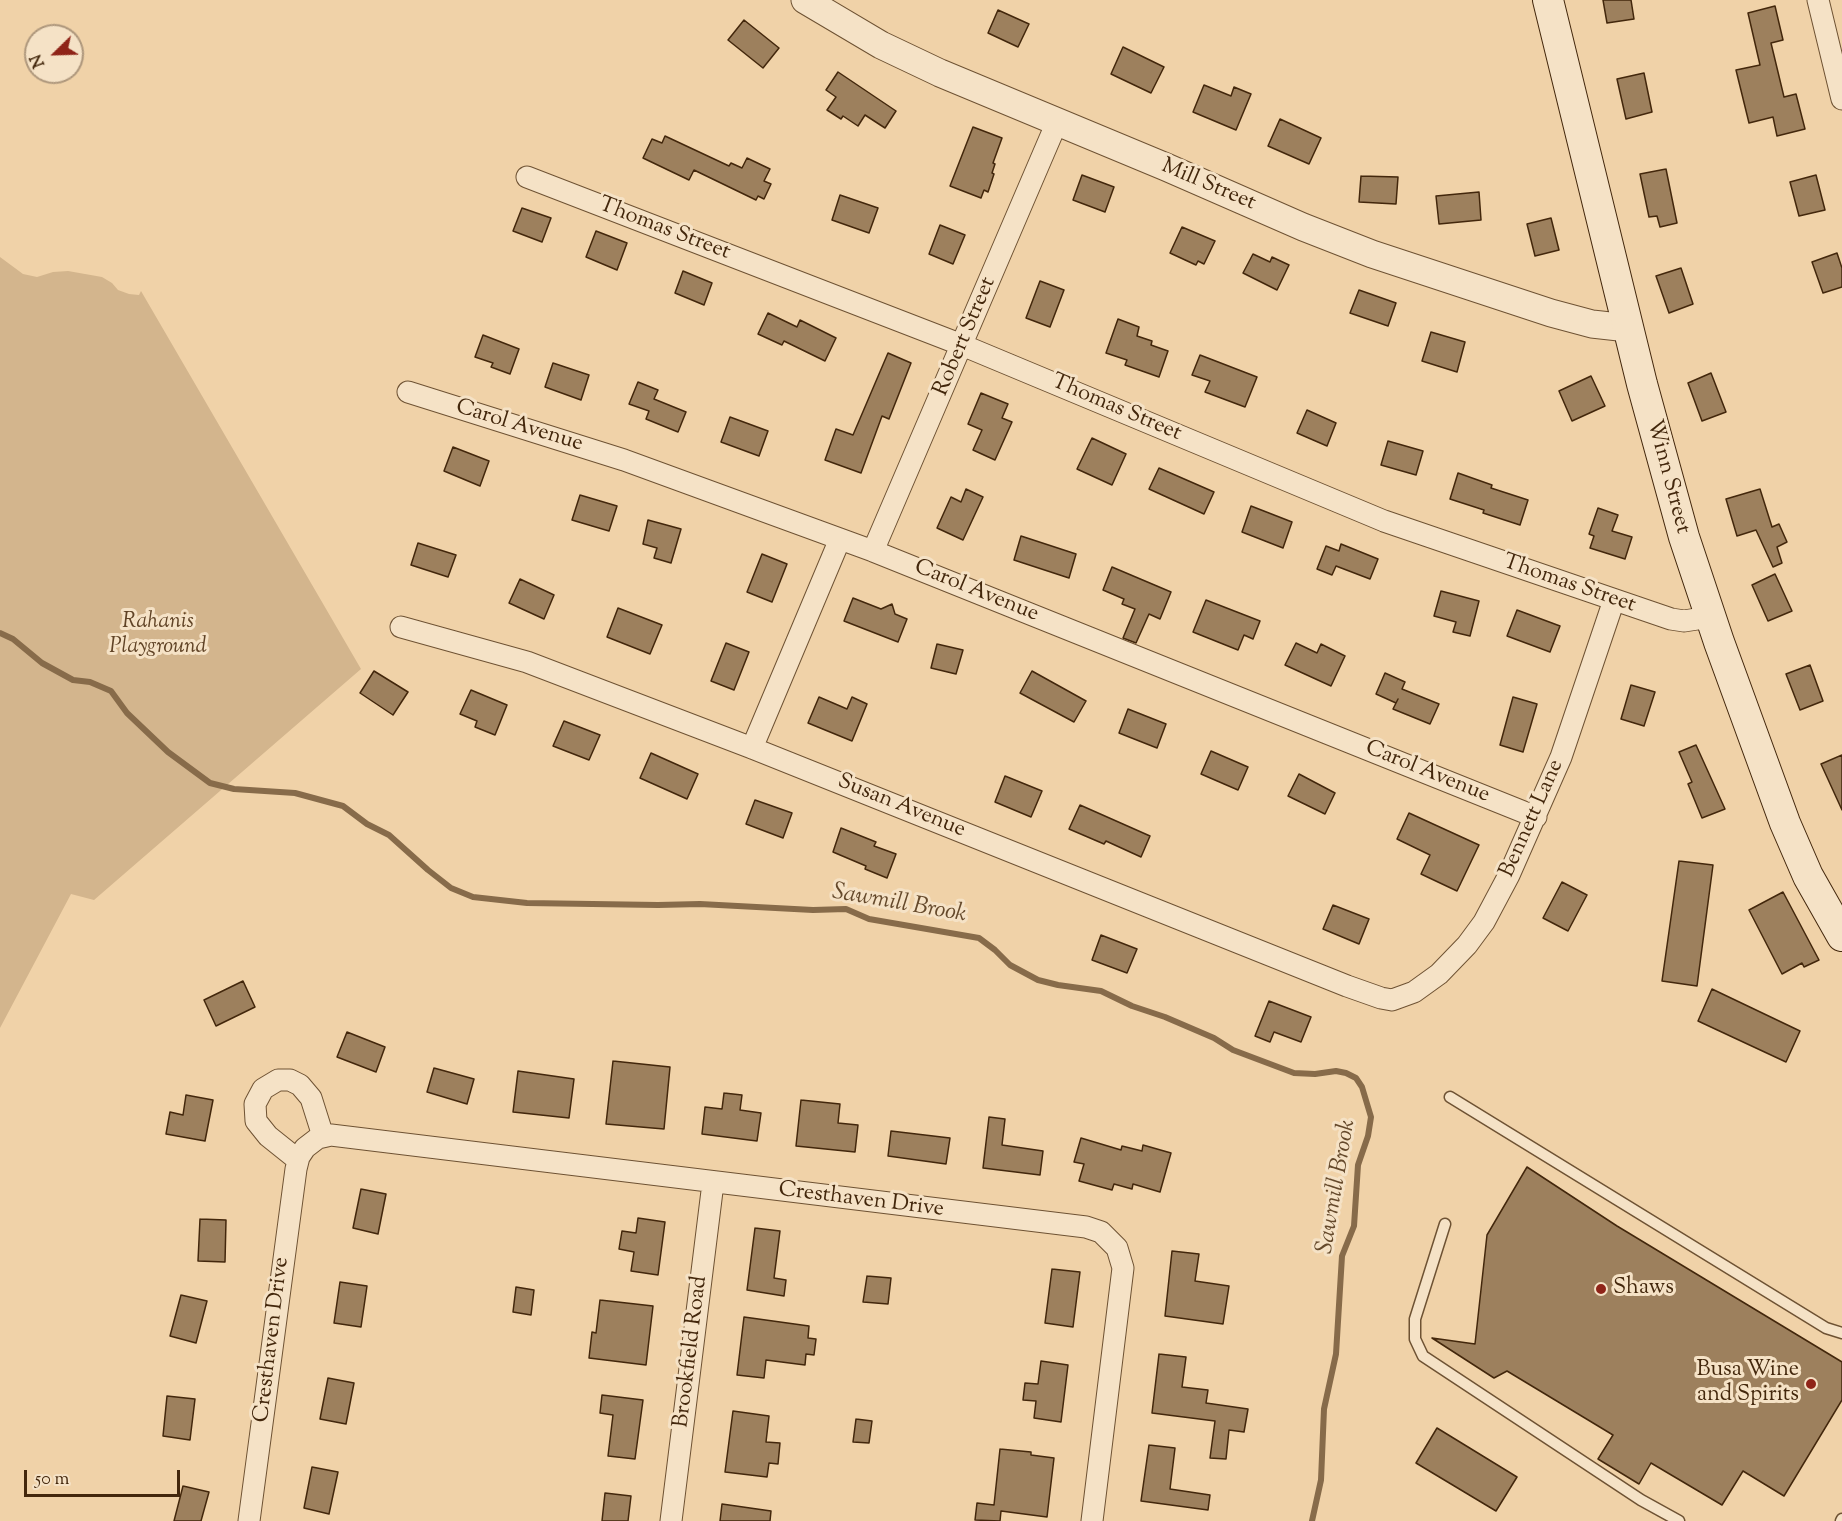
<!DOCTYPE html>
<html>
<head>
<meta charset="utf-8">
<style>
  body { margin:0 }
  #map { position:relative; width:1842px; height:1521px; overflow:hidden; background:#f0d2a8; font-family:"Sorts Mill Goudy",serif }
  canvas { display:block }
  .north { position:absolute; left:24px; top:24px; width:60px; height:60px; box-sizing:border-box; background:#f5e2c6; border:2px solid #ae977c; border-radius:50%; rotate:247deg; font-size:16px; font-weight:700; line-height:24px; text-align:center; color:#43270c }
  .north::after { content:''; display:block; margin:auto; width:21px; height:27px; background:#8f2418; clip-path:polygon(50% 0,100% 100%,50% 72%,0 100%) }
  .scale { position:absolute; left:24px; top:1470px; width:156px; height:27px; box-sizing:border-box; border:3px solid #43270c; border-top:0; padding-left:8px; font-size:18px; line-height:21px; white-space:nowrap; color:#43270c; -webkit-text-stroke:4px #f5e2c6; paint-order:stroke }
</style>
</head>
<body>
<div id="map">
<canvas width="1842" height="1521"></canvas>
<div class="north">N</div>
<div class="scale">50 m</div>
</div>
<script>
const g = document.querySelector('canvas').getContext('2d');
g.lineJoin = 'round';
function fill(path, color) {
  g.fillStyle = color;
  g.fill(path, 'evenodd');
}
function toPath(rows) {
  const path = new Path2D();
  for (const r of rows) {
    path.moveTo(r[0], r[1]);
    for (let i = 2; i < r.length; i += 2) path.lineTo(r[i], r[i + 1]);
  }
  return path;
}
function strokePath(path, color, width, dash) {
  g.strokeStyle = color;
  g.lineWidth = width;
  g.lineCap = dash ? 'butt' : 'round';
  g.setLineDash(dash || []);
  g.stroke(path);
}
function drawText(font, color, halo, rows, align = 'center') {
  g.font = font + ' "Sorts Mill Goudy",serif';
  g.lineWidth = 6;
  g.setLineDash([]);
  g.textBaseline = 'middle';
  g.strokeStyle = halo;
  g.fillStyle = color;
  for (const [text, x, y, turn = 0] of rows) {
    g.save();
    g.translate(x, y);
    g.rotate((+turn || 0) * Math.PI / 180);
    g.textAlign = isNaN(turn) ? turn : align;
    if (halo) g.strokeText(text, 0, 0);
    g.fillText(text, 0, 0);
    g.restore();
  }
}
fill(toPath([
  [0,257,23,274,37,277,53,272,68,271,102,277,112,283,118,290,129,294,139,295,141,291,361,669,94,900,71,894,0,1028]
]), '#d3b58d');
strokePath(toPath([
  [0,633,13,639,42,663,73,680,90,682,111,691,127,713,168,752,210,783,234,789,295,793,343,806,367,824,389,835,428,870,451,888,473,897,527,903,658,905,700,904,813,910,846,909,869,919,979,938,995,950,1010,965,1038,980,1058,985,1101,991,1132,1006,1165,1017,1214,1038,1233,1050,1294,1073,1315,1074,1336,1071,1346,1073,1356,1078,1362,1087,1371,1117,1368,1136,1358,1165,1354,1226,1342,1256,1336,1354,1324,1409,1321,1480,1312,1521]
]), '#876b4a', 6);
const building = toPath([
  [1603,0,1631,0,1634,19,1607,23,1603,0],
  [1775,6,1783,40,1771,43,1784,97,1796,94,1805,129,1777,136,1773,117,1749,123,1736,70,1760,65,1748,13,1775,6],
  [998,10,1029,24,1018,47,988,33,998,10],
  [744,20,779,48,763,68,728,40,744,20],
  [1123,47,1164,67,1151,93,1111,74,1123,47],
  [838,72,896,111,885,128,865,115,858,126,843,116,841,119,827,110,836,97,826,90,838,72],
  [1644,73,1652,112,1626,119,1617,79,1644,73],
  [1204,85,1231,96,1234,87,1251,94,1236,130,1193,112,1204,85],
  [1280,119,1321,138,1309,164,1268,146,1280,119],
  [973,127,1002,138,993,163,995,164,992,173,994,174,988,192,984,190,981,198,950,186,973,127],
  [665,136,729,166,731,163,742,168,747,158,770,169,764,181,771,184,764,199,758,196,756,200,694,170,689,180,643,158,652,139,662,143,665,136],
  [1666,169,1677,223,1660,227,1657,216,1649,217,1640,174,1666,169],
  [1082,175,1114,187,1105,212,1073,200,1082,175],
  [1816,175,1825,210,1799,216,1790,182,1816,175],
  [1361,176,1398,177,1396,204,1359,202,1361,176],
  [1479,192,1481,220,1439,224,1436,196,1479,192],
  [840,195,878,208,869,233,832,220,840,195],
  [522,208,551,218,542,242,513,231,522,208],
  [1551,218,1559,250,1535,256,1527,224,1551,218],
  [940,225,965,235,953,264,929,254,940,225],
  [1182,227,1215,241,1204,264,1198,261,1196,265,1170,253,1182,227],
  [596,231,627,243,617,270,586,257,596,231],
  [1837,253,1842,268,1842,287,1823,293,1812,262,1837,253],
  [1253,254,1270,262,1272,257,1289,265,1277,290,1243,273,1253,254],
  [1681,268,1693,304,1669,313,1656,276,1681,268],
  [683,271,712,283,704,305,675,293,683,271],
  [1040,281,1064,290,1050,327,1026,318,1040,281],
  [1359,290,1396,303,1388,326,1350,313,1359,290],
  [768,313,797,327,800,320,836,338,825,361,784,341,782,345,758,334,768,313],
  [1118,319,1139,327,1137,336,1152,341,1151,345,1168,351,1159,377,1125,365,1127,360,1106,353,1118,319],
  [1431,332,1465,342,1457,372,1422,361,1431,332],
  [483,335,519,349,510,374,491,367,493,363,475,357,483,335],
  [888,353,911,363,889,419,882,416,861,473,825,460,836,429,853,435,888,353],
  [1200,355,1257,377,1245,407,1205,392,1210,381,1192,375,1200,355],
  [553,363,589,375,581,400,545,387,553,363],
  [1711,373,1726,412,1702,421,1688,383,1711,373],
  [1591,376,1605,406,1572,421,1559,391,1591,376],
  [638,382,658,390,654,399,686,412,678,432,646,419,649,411,629,404,638,382],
  [981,393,1008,404,1002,418,1012,422,995,460,973,450,982,430,968,424,981,393],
  [1307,410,1336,423,1327,446,1297,433,1307,410],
  [730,417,768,431,759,456,721,442,730,417],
  [1092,438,1126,454,1112,485,1077,469,1092,438],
  [1388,441,1423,451,1416,475,1381,465,1388,441],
  [453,447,489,461,480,486,444,471,453,447],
  [1159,468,1214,492,1204,514,1149,489,1159,468],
  [1458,473,1492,485,1491,488,1528,500,1520,525,1483,513,1484,510,1450,499,1458,473],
  [966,489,983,497,963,540,937,528,951,497,961,502,966,489],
  [1760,489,1772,527,1779,524,1787,542,1777,547,1782,563,1773,567,1756,530,1737,536,1726,499,1760,489],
  [580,495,617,506,609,531,572,520,580,495],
  [1251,506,1292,522,1283,548,1242,532,1251,506],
  [1598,508,1618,515,1612,531,1632,537,1625,559,1590,548,1594,536,1589,534,1598,508],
  [648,520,681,529,671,563,654,558,657,548,643,544,648,520],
  [1021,536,1076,554,1069,578,1014,560,1021,536],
  [418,543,456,555,448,577,411,565,418,543],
  [1341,544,1378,559,1370,579,1336,566,1332,575,1317,569,1326,546,1339,551,1341,544],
  [762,554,787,564,772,602,747,592,762,554],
  [1112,567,1171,592,1160,619,1149,614,1136,643,1123,638,1135,609,1122,604,1124,599,1103,590,1112,567],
  [1775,574,1792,611,1768,621,1752,585,1775,574],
  [520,579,554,595,544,619,509,603,520,579],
  [1441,591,1479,601,1470,636,1453,632,1456,622,1434,616,1441,591],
  [853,598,881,609,892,604,895,614,907,619,898,642,844,621,853,598],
  [1206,600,1260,621,1253,639,1244,635,1238,650,1193,632,1206,600],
  [618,608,662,625,650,654,607,637,618,608],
  [1517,610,1560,626,1550,652,1507,636,1517,610],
  [726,643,749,652,734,690,711,681,726,643],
  [1296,643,1317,653,1321,644,1345,656,1331,686,1285,665,1296,643],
  [937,644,963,650,956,674,931,668,937,644],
  [1810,665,1823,701,1800,710,1786,674,1810,665],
  [374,671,408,692,393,715,360,693,374,671],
  [1032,671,1086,701,1074,722,1020,693,1032,671],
  [1385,673,1405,682,1402,689,1439,704,1430,724,1393,709,1398,699,1396,703,1376,694,1385,673],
  [1631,685,1655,692,1644,726,1621,719,1631,685],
  [471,690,507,705,495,735,475,727,477,721,460,714,471,690],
  [819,697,847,709,852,697,867,704,852,741,808,723,819,697],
  [1513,697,1537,704,1523,752,1500,745,1513,697],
  [1128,709,1166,724,1157,748,1119,733,1128,709],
  [564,721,600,735,589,760,553,746,564,721],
  [1696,745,1725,809,1702,818,1688,784,1692,782,1679,752,1696,745],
  [1211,751,1248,767,1238,790,1201,774,1211,751],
  [651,753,698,774,687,799,640,778,651,753],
  [1842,755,1842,810,1821,764,1842,755],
  [1299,774,1335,793,1325,814,1288,796,1299,774],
  [1005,776,1042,791,1031,817,995,802,1005,776],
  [755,800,792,813,783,838,746,824,755,800],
  [1080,805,1150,836,1141,857,1106,841,1104,844,1069,829,1080,805],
  [1409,813,1479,845,1457,891,1421,874,1430,855,1397,839,1409,813],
  [841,828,876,842,874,846,896,854,887,878,865,869,866,866,833,852,841,828],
  [1679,861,1713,865,1697,986,1662,981,1679,861],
  [1562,882,1587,895,1568,931,1543,918,1562,882],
  [1783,892,1819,960,1804,967,1802,963,1782,974,1749,910,1783,892],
  [1333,905,1369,919,1359,944,1323,929,1333,905],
  [1101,935,1137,949,1127,973,1092,960,1101,935],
  [243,981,255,1007,216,1026,204,1000,243,981],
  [1712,989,1800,1031,1786,1062,1698,1021,1712,989],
  [1269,1001,1311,1017,1301,1042,1274,1032,1270,1042,1255,1036,1269,1001],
  [347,1032,385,1047,376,1072,337,1057,347,1032],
  [613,1061,670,1067,664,1129,606,1124,613,1061],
  [434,1068,474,1079,467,1104,427,1092,434,1068],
  [518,1071,574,1079,569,1118,513,1112,518,1071],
  [724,1093,742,1095,740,1110,761,1113,757,1141,702,1134,705,1107,722,1109,724,1093],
  [186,1095,213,1100,205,1141,166,1134,170,1112,183,1115,186,1095],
  [801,1100,840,1104,838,1123,858,1125,855,1152,796,1146,801,1100],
  [989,1117,1005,1119,1002,1145,1043,1151,1040,1175,983,1168,989,1117],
  [891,1131,950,1138,946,1164,888,1156,891,1131],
  [1081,1138,1121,1150,1122,1146,1142,1151,1143,1145,1171,1153,1160,1192,1133,1184,1132,1189,1114,1184,1112,1190,1079,1181,1084,1164,1074,1162,1081,1138],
  [1527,1167,1617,1226,1842,1362,1842,1400,1784,1496,1743,1471,1722,1505,1651,1463,1639,1484,1598,1459,1613,1435,1507,1371,1494,1378,1432,1338,1475,1344,1487,1235,1527,1167],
  [361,1189,386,1194,378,1234,353,1228,361,1189],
  [638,1218,665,1222,658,1275,631,1271,634,1252,619,1249,622,1231,636,1233,638,1218],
  [200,1219,226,1220,225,1262,198,1261,200,1219],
  [755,1228,780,1231,774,1278,786,1280,784,1296,747,1290,755,1228],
  [1172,1251,1199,1254,1195,1281,1229,1286,1223,1324,1165,1316,1172,1251],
  [1052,1269,1080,1272,1073,1327,1045,1323,1052,1269],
  [867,1276,891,1278,888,1304,863,1302,867,1276],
  [340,1282,367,1286,361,1327,334,1323,340,1282],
  [516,1287,534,1290,531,1315,513,1312,516,1287],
  [181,1295,207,1301,196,1343,170,1336,181,1295],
  [600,1300,653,1306,646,1365,589,1358,592,1332,596,1333,600,1300],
  [744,1317,809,1326,808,1338,816,1339,814,1355,806,1354,805,1365,766,1360,764,1378,737,1375,744,1317],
  [1159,1354,1186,1357,1182,1387,1208,1390,1206,1403,1248,1409,1244,1432,1229,1430,1226,1459,1210,1458,1215,1421,1152,1413,1159,1354],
  [1041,1361,1068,1365,1061,1422,1034,1418,1036,1401,1023,1400,1025,1383,1038,1384,1041,1361],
  [328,1378,354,1383,346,1424,320,1419,328,1378],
  [602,1395,643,1400,635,1459,608,1456,613,1415,600,1413,602,1395],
  [167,1396,195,1399,190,1440,163,1436,167,1396],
  [733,1411,769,1416,766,1442,780,1443,778,1464,769,1463,767,1477,725,1472,733,1411],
  [856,1419,872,1421,869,1443,853,1442,856,1419],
  [1437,1428,1517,1477,1496,1511,1416,1463,1437,1428],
  [1149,1445,1175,1448,1170,1489,1210,1495,1208,1510,1141,1501,1149,1445],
  [1000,1449,1031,1452,1031,1455,1054,1458,1047,1517,1001,1511,1000,1521,975,1520,977,1503,994,1505,1000,1449],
  [312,1467,338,1472,329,1514,304,1508,312,1467],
  [183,1486,209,1492,201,1521,174,1521,183,1486],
  [605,1493,631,1496,628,1521,602,1521,605,1493],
  [722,1504,771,1511,770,1521,720,1521,722,1504]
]);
fill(building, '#9d805d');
strokePath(building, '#43270c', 1.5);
const service = toPath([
  [1450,1097,1826,1328,1842,1333],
  [1445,1224,1415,1319,1415,1339,1423,1356,1641,1500,1679,1521],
  [1841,1521,1842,1519]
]);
const minor = toPath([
  [1818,0,1842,99],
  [527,177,962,345,1384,521,1671,619,1684,621,1710,617],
  [408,392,624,460,873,551,1536,817],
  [873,551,1057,122],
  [401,627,527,662,752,748,1347,986,1381,998,1392,1000,1414,992,1439,974,1467,945,1484,922,1509,875,1561,757,1614,600],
  [752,748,840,539],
  [298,1160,268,1136,256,1121,255,1104,263,1089,278,1080,290,1080,300,1085,311,1098,323,1136],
  [249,1521,296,1169,299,1157,305,1148,318,1138,331,1135,1086,1227,1101,1232,1117,1248,1123,1268,1092,1521],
  [671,1521,713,1183]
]);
const tertiary = toPath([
  [805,0,881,45,940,73,1166,167,1303,227,1372,254,1551,313,1592,324,1628,328]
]);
const secondary = toPath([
  [1548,0,1642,384,1684,537,1719,642,1785,823,1808,876,1842,936]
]);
strokePath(service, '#6e5233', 13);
strokePath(minor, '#6e5233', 23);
strokePath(tertiary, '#6e5233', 29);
strokePath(secondary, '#43270c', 32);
strokePath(service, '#f5e2c6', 10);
strokePath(minor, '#f5e2c6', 21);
strokePath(tertiary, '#f5e2c6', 27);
strokePath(secondary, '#f5e2c6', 30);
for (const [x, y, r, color] of [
  [1601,1289,6,"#8f2418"],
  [1811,1384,6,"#8f2418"]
]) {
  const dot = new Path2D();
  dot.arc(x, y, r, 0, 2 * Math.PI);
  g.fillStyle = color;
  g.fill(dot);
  strokePath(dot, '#f5e2c6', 2);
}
drawText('22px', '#43270c', '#f5e2c6', [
  ["Mill Street",1208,186,23],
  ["Thomas Street",664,230,21],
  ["Robert Street",966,337,-67],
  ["Thomas Street",1116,409,23],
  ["Carol Avenue",519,427,17],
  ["Winn Street",1667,477,75],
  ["Thomas Street",1569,585,19],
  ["Carol Avenue",976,592,22],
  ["Carol Avenue",1427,773,22],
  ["Susan Avenue",901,807,22],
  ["Bennett Lane",1533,819,-66],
  ["Cresthaven Drive",861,1201,7],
  ["Cresthaven Drive",273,1340,-83],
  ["Brookfield Road",692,1352,-83]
]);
drawText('italic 22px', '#604326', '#f5e2c6', [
  ["Rahanis",158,623],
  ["Playground",158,648]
]);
drawText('22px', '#43270c', '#f5e2c6', [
  ["Shaws",1613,1289],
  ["Busa Wine",1799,1371,"right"],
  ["and Spirits",1799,1396,"right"]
], 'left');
drawText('italic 24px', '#65492b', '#f5e2c6', [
  ["Sawmill Brook",899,905,10],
  ["Sawmill Brook",1338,1187,-80]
]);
</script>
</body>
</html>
